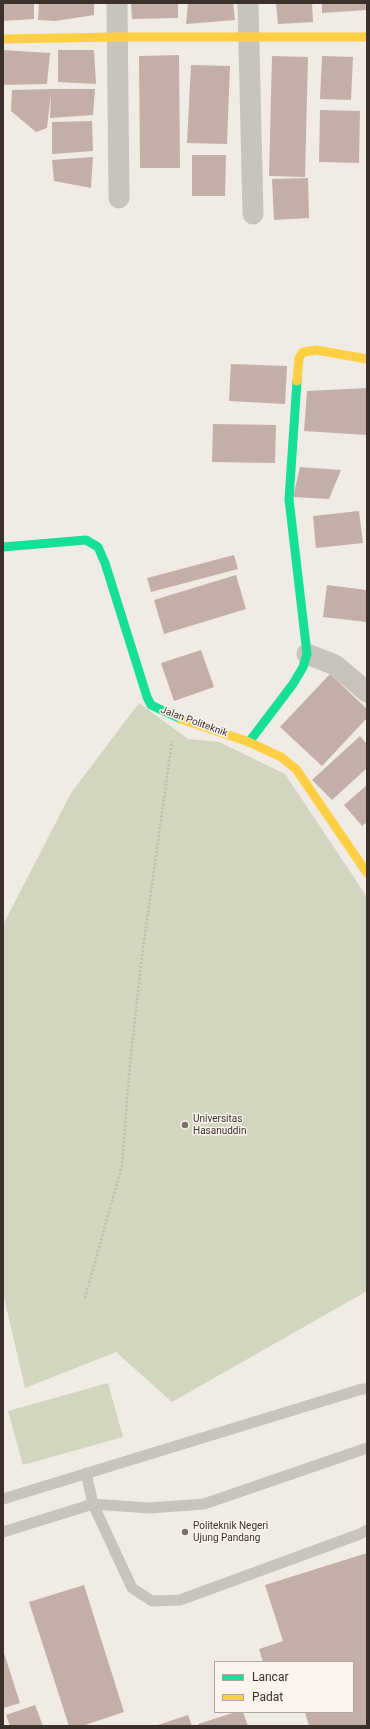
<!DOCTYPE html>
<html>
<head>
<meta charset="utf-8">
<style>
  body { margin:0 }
  #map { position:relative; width:370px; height:1729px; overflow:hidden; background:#f0ebe5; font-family:Roboto,sans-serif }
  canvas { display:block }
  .frame { position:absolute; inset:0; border:4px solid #3b302b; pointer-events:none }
  .legend { position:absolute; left:214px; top:1661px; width:140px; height:52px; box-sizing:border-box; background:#fbf5ee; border:1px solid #aea6a0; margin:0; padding:5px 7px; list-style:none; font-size:12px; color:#3b302b }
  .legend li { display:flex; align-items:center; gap:8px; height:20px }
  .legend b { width:20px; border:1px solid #aea6a0 }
</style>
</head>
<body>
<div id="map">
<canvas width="370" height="1729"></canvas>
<div class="frame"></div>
<ul class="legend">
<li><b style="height:5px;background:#16e098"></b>Lancar</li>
<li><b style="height:5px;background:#ffcf43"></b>Padat</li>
</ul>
</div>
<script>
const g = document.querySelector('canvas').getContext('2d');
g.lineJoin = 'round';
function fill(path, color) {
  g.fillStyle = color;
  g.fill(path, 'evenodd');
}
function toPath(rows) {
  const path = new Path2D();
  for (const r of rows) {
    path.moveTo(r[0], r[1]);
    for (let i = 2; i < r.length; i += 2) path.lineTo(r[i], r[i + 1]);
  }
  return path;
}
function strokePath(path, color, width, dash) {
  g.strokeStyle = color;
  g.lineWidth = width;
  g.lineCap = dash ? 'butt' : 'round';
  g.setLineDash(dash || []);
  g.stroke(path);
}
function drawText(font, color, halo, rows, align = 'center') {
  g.font = font + ' Roboto,sans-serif';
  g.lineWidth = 3;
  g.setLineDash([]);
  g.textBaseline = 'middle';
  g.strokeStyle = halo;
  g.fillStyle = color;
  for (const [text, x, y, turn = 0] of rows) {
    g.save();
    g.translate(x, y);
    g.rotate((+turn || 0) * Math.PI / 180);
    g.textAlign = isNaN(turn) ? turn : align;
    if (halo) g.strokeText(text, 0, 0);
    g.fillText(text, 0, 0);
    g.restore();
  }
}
fill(toPath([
  [139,703,188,739,219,742,285,774,367,897,367,1291,172,1402,116,1352,25,1388,3,1293,3,925,71,793],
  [108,1383,123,1437,23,1465,8,1411]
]), '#d1d6bf');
fill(toPath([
  [3,3,34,3,34,19,3,21],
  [39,3,94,3,94,15,55,21,38,20],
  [131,3,178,3,178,18,132,19],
  [188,3,233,3,235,20,186,24],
  [276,3,312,3,313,22,278,24],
  [322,3,367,3,367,10,322,13],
  [3,50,50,53,47,84,3,85],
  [58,50,94,50,96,84,58,82],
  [179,55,180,168,140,168,139,56],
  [272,56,308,57,305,177,269,176],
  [322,56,353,57,351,100,320,99],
  [191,65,230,66,227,144,187,143],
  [52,89,95,89,93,115,50,118,51,93,47,128,36,132,11,111,12,90],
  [320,110,360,111,359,163,319,162],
  [92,121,93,151,52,154,52,122],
  [192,155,226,155,225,196,192,196],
  [93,157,91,188,54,181,52,160],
  [308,178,309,218,274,220,272,179],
  [231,364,287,366,285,404,229,401],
  [367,388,367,435,304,431,307,391],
  [213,424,276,425,275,463,212,462],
  [300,467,341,470,329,499,293,497],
  [359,511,363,543,316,548,313,516],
  [234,555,238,569,151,592,147,578],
  [236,575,246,609,164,634,154,600],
  [327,585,367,590,367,622,323,617],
  [201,650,214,687,174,701,161,663],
  [330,674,367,709,367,718,322,766,280,727],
  [360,736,367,744,367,768,332,800,312,780],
  [367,785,367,822,362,826,344,805],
  [367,1553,367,1726,309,1726,305,1712,353,1712,353,1662,263,1662,259,1649,283,1641,265,1585],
  [84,1585,124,1712,82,1726,69,1726,29,1602],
  [3,1650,20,1703,3,1708],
  [35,1705,43,1726,10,1726,6,1715],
  [236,1712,243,1712,248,1726,198,1726,198,1724],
  [188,1715,192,1726,155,1726]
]), '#c3afa7');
strokePath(toPath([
  [85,1298,122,1165,129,1075,142,956,172,741]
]), '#c2bbb6', 2.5, [2, 2]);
strokePath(toPath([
  [86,1473,93,1504,132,1588,152,1601,180,1600,360,1534,367,1530],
  [3,1499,362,1389,367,1389],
  [3,1532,93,1504,149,1508,204,1504,367,1448]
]), '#c9c3be', 11);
strokePath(toPath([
  [117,3,119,198],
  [248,3,253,214],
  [307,654,335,665,367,692]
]), '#c9c3be', 21);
strokePath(toPath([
  [3,547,86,540,98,547,105,563,147,697,151,705,181,719],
  [249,742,293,684,303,667,307,654,289,499,297,381]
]), '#16e098', 9);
strokePath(toPath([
  [3,39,116,37,367,37],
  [297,381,299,358,303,352,316,350,367,359],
  [181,719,249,742,281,757,296,769,367,873]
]), '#ffcf43', 9);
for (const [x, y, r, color] of [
  [185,1125,4,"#7a716c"],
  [185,1532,4,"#7a716c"]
]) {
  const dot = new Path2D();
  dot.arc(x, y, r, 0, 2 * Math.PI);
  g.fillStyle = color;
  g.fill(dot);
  strokePath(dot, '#fbf5ee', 1.5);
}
drawText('10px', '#3b302b', '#fbf5ee', [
  ["Jalan Politeknik",194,722,20]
]);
drawText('10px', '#3b302b', '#fbf5ee', [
  ["Universitas",193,1119],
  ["Hasanuddin",193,1131],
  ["Politeknik Negeri",193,1526],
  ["Ujung Pandang",193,1538]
], 'left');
</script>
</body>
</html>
